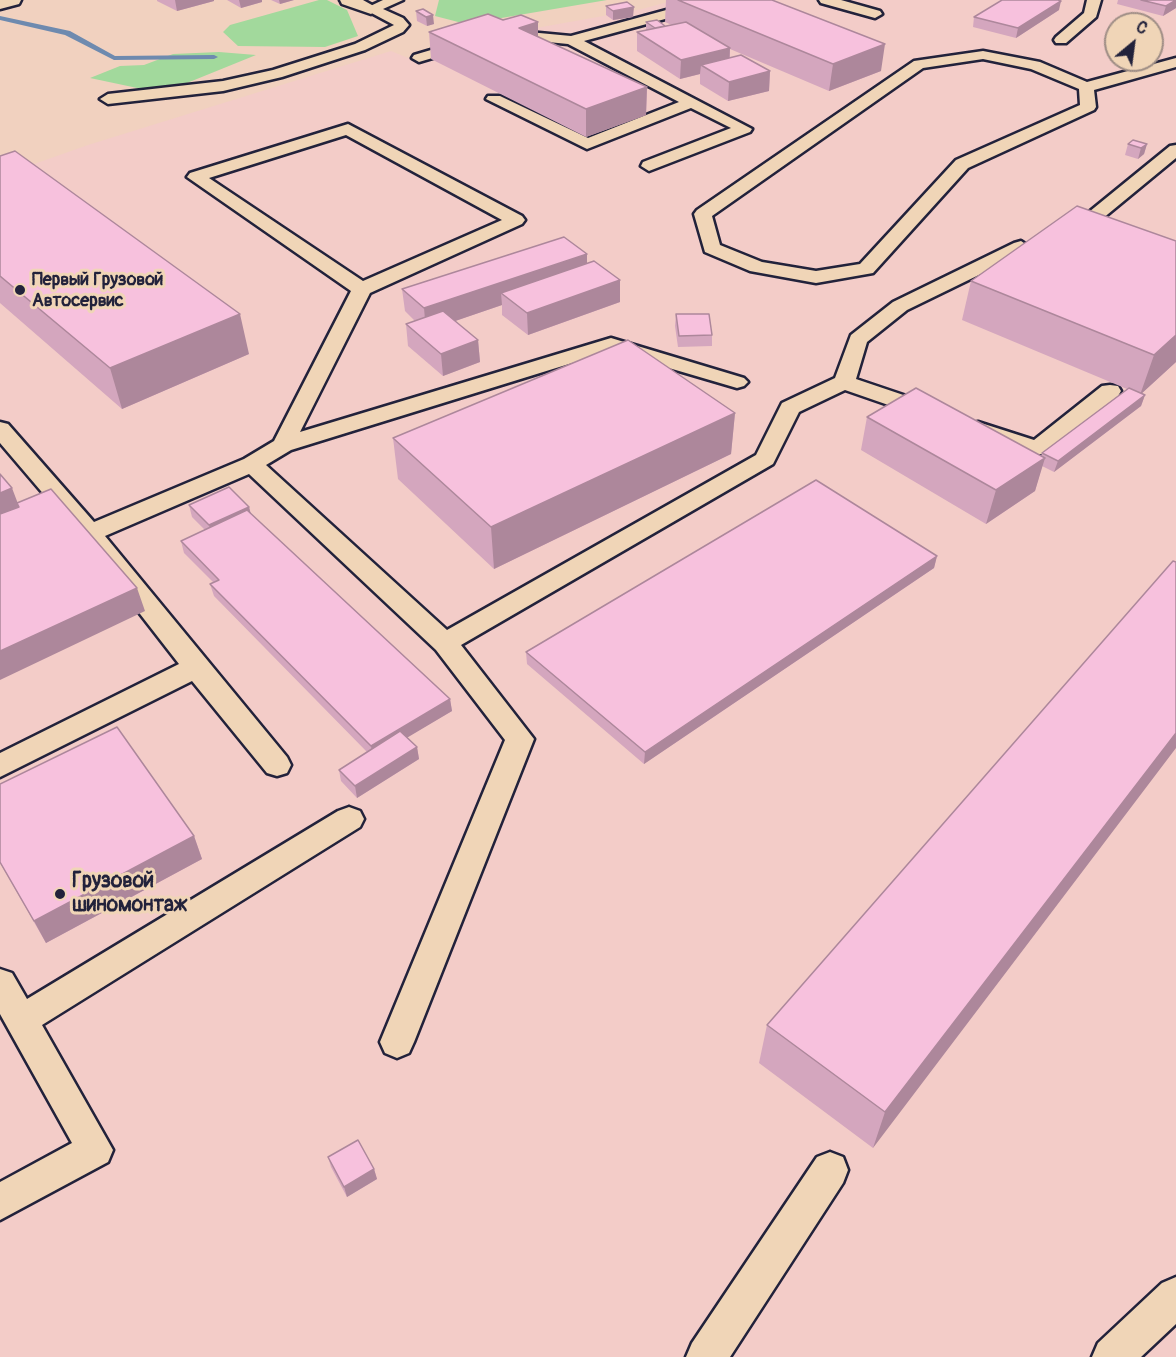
<!DOCTYPE html>
<html>
<head>
<meta charset="utf-8">
<style>
  body { margin:0 }
  #map { position:relative; width:1176px; height:1357px; overflow:hidden; background:#f1d1bf; font-family:Pangolin,sans-serif }
  canvas { display:block }
  .north { position:absolute; left:1104px; top:12px; width:60px; height:60px; box-sizing:border-box; background:#f0d5b7; border:2px solid #9e8d85; border-radius:50%; rotate:29deg; font-size:16px; font-weight:700; line-height:24px; text-align:center; color:#22223b }
  .north::after { content:''; display:block; margin:auto; width:21px; height:27px; background:#22223b; clip-path:polygon(50% 0,100% 100%,50% 72%,0 100%) }
</style>
</head>
<body>
<div id="map">
<canvas width="1176" height="1357"></canvas>
<div class="north">С</div>
</div>
<script>
const g = document.querySelector('canvas').getContext('2d');
g.lineJoin = 'round';
function fill(path, color) {
  g.fillStyle = color;
  g.fill(path, 'evenodd');
}
function toPath(rows) {
  const path = new Path2D();
  for (const r of rows) {
    path.moveTo(r[0], r[1]);
    for (let i = 2; i < r.length; i += 2) path.lineTo(r[i], r[i + 1]);
  }
  return path;
}
function strokePath(path, color, width, dash) {
  g.strokeStyle = color;
  g.lineWidth = width;
  g.lineCap = dash ? 'butt' : 'round';
  g.setLineDash(dash || []);
  g.stroke(path);
}
function drawText(font, color, halo, rows, align = 'center') {
  g.font = font + ' Pangolin,sans-serif';
  g.lineWidth = 6;
  g.setLineDash([]);
  g.textBaseline = 'middle';
  g.strokeStyle = halo;
  g.fillStyle = color;
  for (const [text, x, y, turn = 0] of rows) {
    g.save();
    g.translate(x, y);
    g.rotate((+turn || 0) * Math.PI / 180);
    g.textAlign = isNaN(turn) ? turn : align;
    if (halo) g.strokeText(text, 0, 0);
    g.fillText(text, 0, 0);
    g.restore();
  }
}
fill(toPath([
  [675,0,1176,0,1176,1357,0,1357,0,176,88,145,391,51,408,58,458,42,642,9],
  [1116,24,1152,24,1152,60,1116,60]
]), '#f3ccc8');
fill(toPath([
  [319,0,327,0,347,10,358,36,325,47,238,46,223,32,230,25],
  [439,0,607,0,466,24,435,16],
  [219,52,256,55,187,83,142,89,90,78,120,66,144,65,173,54]
]), '#a2d99c');
fill(toPath([
  [0,16,70,31,115,56,214,55,218,57,214,59,114,60,65,35,0,20,0,16]
]), '#6e8aaf');
const lane = toPath([
  [383,0,403,0,383,9,403,18,409,25,403,32,365,50,282,77,223,91,108,104,100,99,108,94,223,81,273,70,355,44,394,25,364,9,383,0],
  [703,0,726,0,724,3,584,41,752,129,750,132,649,171,641,166,643,162,731,128,691,108,587,149,486,99,488,96,500,96,588,138,679,102,568,44,518,39,486,42,419,62,412,58,414,55,485,34,518,31,571,36,703,0],
  [819,0,841,0,880,11,882,14,875,18,821,3,819,0],
  [1087,0,1101,0,1096,17,1066,43,1056,43,1054,40,1056,37,1084,13,1087,0],
  [983,51,1040,62,1087,82,1176,58,1176,67,1094,90,1096,107,1094,110,968,168,873,273,816,283,750,271,705,252,694,214,697,210,914,61,983,51],
  [983,59,1031,69,1079,89,1080,105,956,160,860,264,816,271,762,262,720,245,712,216,923,68,983,59],
  [348,124,522,216,525,220,522,224,370,293,300,432,611,338,744,378,748,382,744,386,737,388,611,351,291,450,266,465,447,630,756,455,782,403,835,378,851,335,893,302,1014,243,1021,241,1030,247,1028,251,907,310,867,342,856,379,939,407,942,412,939,417,923,417,845,390,799,412,773,464,461,645,534,739,414,1042,409,1053,397,1058,385,1053,380,1042,505,740,436,650,249,474,105,536,287,757,291,765,287,773,277,776,267,773,192,681,0,777,0,753,179,664,81,538,0,443,0,422,8,424,94,522,244,459,274,441,351,291,187,177,190,173,348,124],
  [346,135,502,220,363,281,209,178,346,135],
  [1176,145,1176,158,1085,233,1073,233,1070,229,1073,225,1170,146,1176,145],
  [1110,385,1118,386,1121,391,1118,396,1045,454,1029,454,970,434,967,429,970,424,978,422,1034,440,1102,386,1110,385],
  [349,807,360,811,364,819,360,827,42,1025,113,1150,108,1162,0,1220,0,1182,72,1143,0,1014,0,969,12,973,27,999,338,811,349,807],
  [830,1152,843,1157,848,1170,843,1183,730,1357,686,1357,692,1343,817,1157,830,1152],
  [1176,1277,1176,1324,1141,1357,1092,1357,1098,1343,1162,1283,1176,1277]
]);
const street = toPath([
  [0,0,21,0,19,4,0,9,0,0],
  [340,0,363,0,379,9,371,14,342,4,340,0]
]);
strokePath(lane, '#22223b', 5);
strokePath(street, '#22223b', 5);
fill(lane, '#f0d5b7');
fill(street, '#f0d5b7');
fill(toPath([
  [157,0,214,0,214,1,177,11,157,1],
  [227,0,262,0,262,2,241,8],
  [271,0,294,0,280,4],
  [666,0,772,0,881,71,829,91,730,49,730,58,770,71,769,91,728,101,700,84,700,74,680,79,637,51,637,32,646,30,646,22,665,26,672,25,665,22],
  [1118,0,1176,0,1176,8,1163,16,1117,4],
  [606,6,633,17,613,20,606,15],
  [423,9,434,24,427,26,417,21,416,11],
  [1059,10,1016,38,973,27,974,17],
  [503,20,538,22,538,37,647,87,646,115,586,137,431,59,429,32],
  [1128,144,1147,144,1144,154,1138,159,1125,155],
  [0,156,249,354,122,409,0,303],
  [1176,241,1176,362,1142,393,1145,395,1141,406,1054,472,1042,466,1035,491,986,524,861,450,867,417,1041,456,1042,453,1127,389,962,320,971,281],
  [587,263,620,280,620,302,528,335,502,315,502,305,455,321,478,340,480,362,443,376,408,346,406,324,415,321,405,311,402,289],
  [676,314,712,335,712,346,678,347,675,326],
  [735,413,731,454,494,569,398,479,393,438],
  [189,505,249,507,251,514,450,699,452,711,407,737,417,747,419,759,357,798,341,781,339,770,367,752,214,596,210,584,213,582,184,553,181,541,205,530,192,517],
  [937,556,934,568,644,764,527,664,526,652],
  [1176,562,873,1148,759,1063,767,1025],
  [0,784,194,836,202,859,46,943,0,863],
  [328,1157,374,1169,377,1179,347,1197,331,1167]
]), '#d4a6be');
fill(toPath([
  [175,0,214,0,214,1,177,11],
  [239,0,262,0,262,2,241,8],
  [279,0,294,0,280,4],
  [1176,0,1176,8,1163,16,1166,6],
  [1061,1,1059,10,1016,38,1018,28],
  [634,7,633,17,613,20,613,11],
  [433,15,434,24,427,26,426,17],
  [538,22,538,49,519,28],
  [885,44,881,71,829,91,833,64],
  [730,48,729,67,701,65,700,74,680,79,681,60],
  [770,71,769,91,728,101,729,82],
  [647,87,646,115,586,137,586,109],
  [1147,144,1144,154,1138,159,1141,148],
  [587,254,587,275,501,293,502,305,426,331,424,308],
  [620,280,620,302,528,335,527,313],
  [240,314,249,354,122,409,110,368],
  [1176,335,1176,362,1140,395,1154,355],
  [478,340,480,362,443,376,441,354],
  [1145,395,1141,406,1054,472,1058,461],
  [735,413,731,454,494,569,491,527],
  [1045,458,1035,491,986,524,996,490],
  [12,488,28,530,0,542,0,493],
  [249,507,252,519,212,537,209,525],
  [937,556,934,568,644,764,645,752],
  [137,588,145,611,0,680,0,651],
  [450,699,452,711,373,758,371,746],
  [1176,733,1176,748,873,1148,885,1112],
  [417,747,419,759,357,798,355,786],
  [194,836,202,859,46,943,34,921],
  [374,1169,377,1179,347,1197,344,1187]
]), '#ad879b');
const building = toPath([
  [678,0,772,0,885,44,833,64,678,0],
  [1002,0,1058,0,1061,1,1018,28,974,17,1002,0],
  [1141,0,1176,0,1166,6,1141,0],
  [627,2,634,7,613,11,606,6,627,2],
  [423,9,433,15,426,17,416,11,423,9],
  [488,14,503,20,521,15,538,22,519,28,647,87,586,109,429,32,488,14],
  [657,20,665,26,655,28,646,22,657,20],
  [686,22,730,48,681,60,637,32,686,22],
  [741,55,770,71,729,82,701,65,741,55],
  [1133,140,1147,144,1141,148,1128,144,1133,140],
  [15,151,240,314,110,368,0,276,0,156,15,151],
  [1077,206,1176,241,1176,335,1154,355,971,281,1077,206],
  [564,237,587,254,424,308,402,289,564,237],
  [594,261,620,280,527,313,501,293,594,261],
  [443,311,478,340,441,354,406,324,443,311],
  [676,314,709,314,712,335,679,336,676,314],
  [628,340,735,413,491,527,393,438,628,340],
  [916,388,1045,458,996,490,867,417,916,388],
  [1129,388,1145,395,1058,461,1042,453,1129,388],
  [0,474,12,488,0,493,0,474],
  [816,480,937,556,645,752,526,652,816,480],
  [229,487,249,507,209,525,189,505,229,487],
  [51,489,137,588,0,651,0,514,19,507,17,503,51,489],
  [247,510,450,699,371,746,210,584,219,580,181,541,247,510],
  [1173,561,1176,562,1176,733,885,1112,767,1025,1173,561],
  [117,727,194,836,34,921,0,862,0,784,117,727],
  [400,731,417,747,355,786,339,770,400,731],
  [358,1140,374,1169,344,1187,328,1157,358,1140]
]);
fill(building, '#f7c1dd');
strokePath(building, '#ad879b', 1.5);
for (const [x, y, r, color] of [
  [20,290,6,"#22223b"],
  [60,894,6,"#22223b"]
]) {
  const dot = new Path2D();
  dot.arc(x, y, r, 0, 2 * Math.PI);
  g.fillStyle = color;
  g.fill(dot);
  strokePath(dot, '#f0d5b7', 2);
}
drawText('bold 18px', '#22223b', '#f0d5b7', [
  ["Первый Грузовой",32,280],
  ["Автосервис",32,301]
], 'left');
drawText('bold 21px', '#22223b', '#f0d5b7', [
  ["Грузовой",72,882],
  ["шиномонтаж",72,906]
], 'left');
</script>
</body>
</html>
